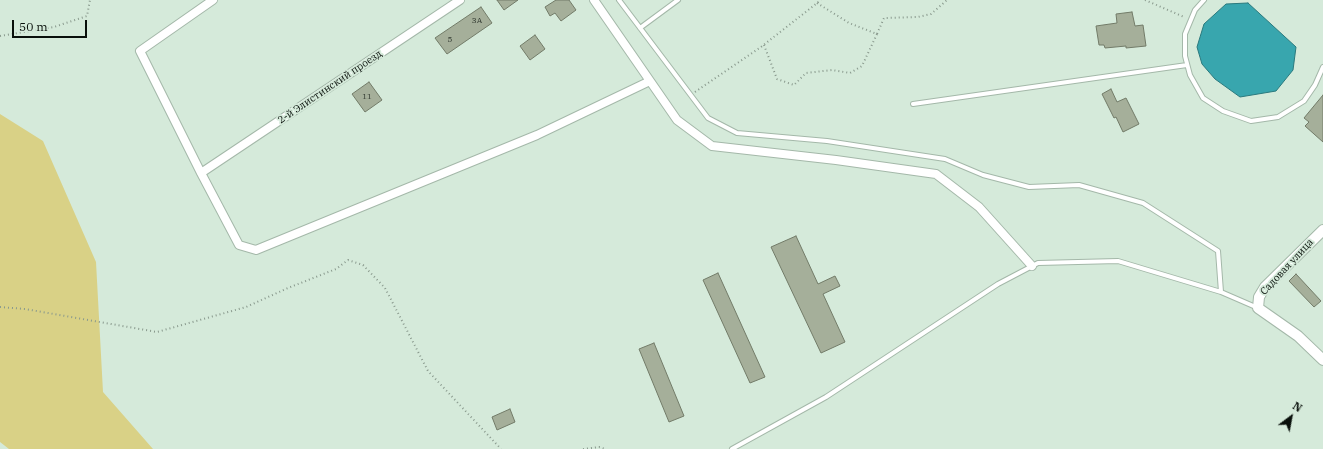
<!DOCTYPE html>
<html>
<head>
<meta charset="utf-8">
<style>
  body { margin:0 }
  #map { position:relative; width:1323px; height:449px; overflow:hidden; background:#d5eada; font-family:"IBM Plex Serif",serif }
  canvas { display:block }
  .north { position:absolute; left:1271px; top:397px; width:40px; height:40px; -webkit-text-stroke:3px #d5eada; paint-order:stroke; rotate:32deg; font-size:11px; font-weight:700; line-height:16px; text-align:center; color:#09100b }
  .north::after { content:''; display:block; margin:auto; width:14px; height:18px; background:#09100b; clip-path:polygon(50% 0,100% 100%,50% 72%,0 100%) }
  .scale { position:absolute; left:12px; top:20px; width:75px; height:18px; box-sizing:border-box; border:2px solid #09100b; border-top:0; padding-left:5px; font-size:12px; line-height:14px; white-space:nowrap; color:#09100b; -webkit-text-stroke:3px #d5eada; paint-order:stroke }
</style>
</head>
<body>
<div id="map">
<canvas width="1323" height="449"></canvas>
<div class="north">N</div>
<div class="scale">50 m</div>
</div>
<script>
const g = document.querySelector('canvas').getContext('2d');
g.lineJoin = 'round';
function fill(path, color) {
  g.fillStyle = color;
  g.fill(path, 'evenodd');
}
function toPath(rows) {
  const path = new Path2D();
  for (const r of rows) {
    path.moveTo(r[0], r[1]);
    for (let i = 2; i < r.length; i += 2) path.lineTo(r[i], r[i + 1]);
  }
  return path;
}
function strokePath(path, color, width, dash) {
  g.strokeStyle = color;
  g.lineWidth = width;
  g.lineCap = dash ? 'butt' : 'round';
  g.setLineDash(dash || []);
  g.stroke(path);
}
function drawText(font, color, halo, rows, align = 'center') {
  g.font = font + ' "IBM Plex Serif",serif';
  g.lineWidth = 3.5;
  g.setLineDash([]);
  g.textBaseline = 'middle';
  g.strokeStyle = halo;
  g.fillStyle = color;
  for (const [text, x, y, turn = 0] of rows) {
    g.save();
    g.translate(x, y);
    g.rotate((+turn || 0) * Math.PI / 180);
    g.textAlign = isNaN(turn) ? turn : align;
    if (halo) g.strokeText(text, 0, 0);
    g.fillText(text, 0, 0);
    g.restore();
  }
}
fill(toPath([
  [0,114,43,141,96,262,103,392,153,449,9,449,0,442]
]), '#d9d186');
const water = toPath([
  [1248,3,1296,47,1293,70,1276,91,1240,97,1215,79,1202,64,1197,47,1204,24,1226,4,1248,3]
]);
fill(water, '#38a6ae');
strokePath(water, '#2a797d', 1);
const building = toPath([
  [497,0,518,0,504,10,497,0],
  [556,0,569,0,576,10,561,21,555,13,550,16,545,7,556,0],
  [481,7,492,23,447,54,435,38,481,7],
  [1132,12,1135,26,1143,25,1146,46,1126,48,1126,46,1105,48,1104,45,1099,45,1096,26,1117,23,1116,14,1132,12],
  [535,35,545,49,530,60,520,46,535,35],
  [369,82,382,100,365,112,352,94,369,82],
  [1111,89,1117,102,1126,98,1139,124,1123,132,1116,117,1114,118,1102,94,1111,89],
  [1323,95,1323,142,1305,126,1309,122,1304,118,1323,95],
  [796,236,818,284,835,276,840,286,823,294,845,342,821,353,771,247,796,236],
  [718,273,765,377,750,383,703,280,718,273],
  [1296,274,1321,301,1314,307,1289,281,1296,274],
  [654,343,684,416,669,422,639,349,654,343],
  [510,409,515,422,497,430,492,417,510,409]
]);
fill(building, '#a5af9a');
strokePath(building, '#727b68', 1);
const service = toPath([
  [619,0,708,118,737,133,827,141,945,159,983,175,1029,187,1079,185,1143,203,1218,251,1221,292],
  [1204,0,1195,10,1185,34,1185,56,1190,75,1203,98,1223,111,1251,121,1278,117,1304,101,1315,85,1323,67],
  [640,28,678,0],
  [913,104,1187,65],
  [732,449,826,397,998,284,1038,263,1118,261,1221,292,1258,308]
]);
const minor = toPath([
  [213,0,140,51,201,173,239,245,256,250,537,135,650,81],
  [594,0,677,120,712,146,836,160,936,174,979,207,1032,266],
  [201,173,460,0]
]);
const tertiary = toPath([
  [1323,230,1265,287,1259,297,1258,308,1298,336,1323,360]
]);
strokePath(service, '#a4b8a9', 6);
strokePath(minor, '#a4b8a9', 10);
strokePath(tertiary, '#a4b8a9', 12);
strokePath(toPath([
  [1145,0,1184,17],
  [817,3,849,23,877,34,884,18,918,17,931,14,947,0],
  [0,36,54,27,87,16,90,0],
  [764,45,777,79,794,85,806,73,832,70,850,73,862,66,877,34],
  [695,92,761,47,821,0],
  [0,307,25,309,157,332,246,307,288,288,336,269,348,260,363,265,385,288,428,371,501,449],
  [583,449,599,447,605,449]
]), '#89998d', 2, [1, 3]);
strokePath(service, '#fff', 4);
strokePath(minor, '#fff', 8);
strokePath(tertiary, '#fff', 10);
drawText('8px', '#30382f', null, [
  ["3А",477,21],
  ["5",450,40],
  ["11",367,97]
]);
drawText('10px', '#09100b', '#d5eada', [
  ["2-й Элистинский проезд",330,87,-34],
  ["Садовая улица",1287,267,-47]
]);
</script>
</body>
</html>
